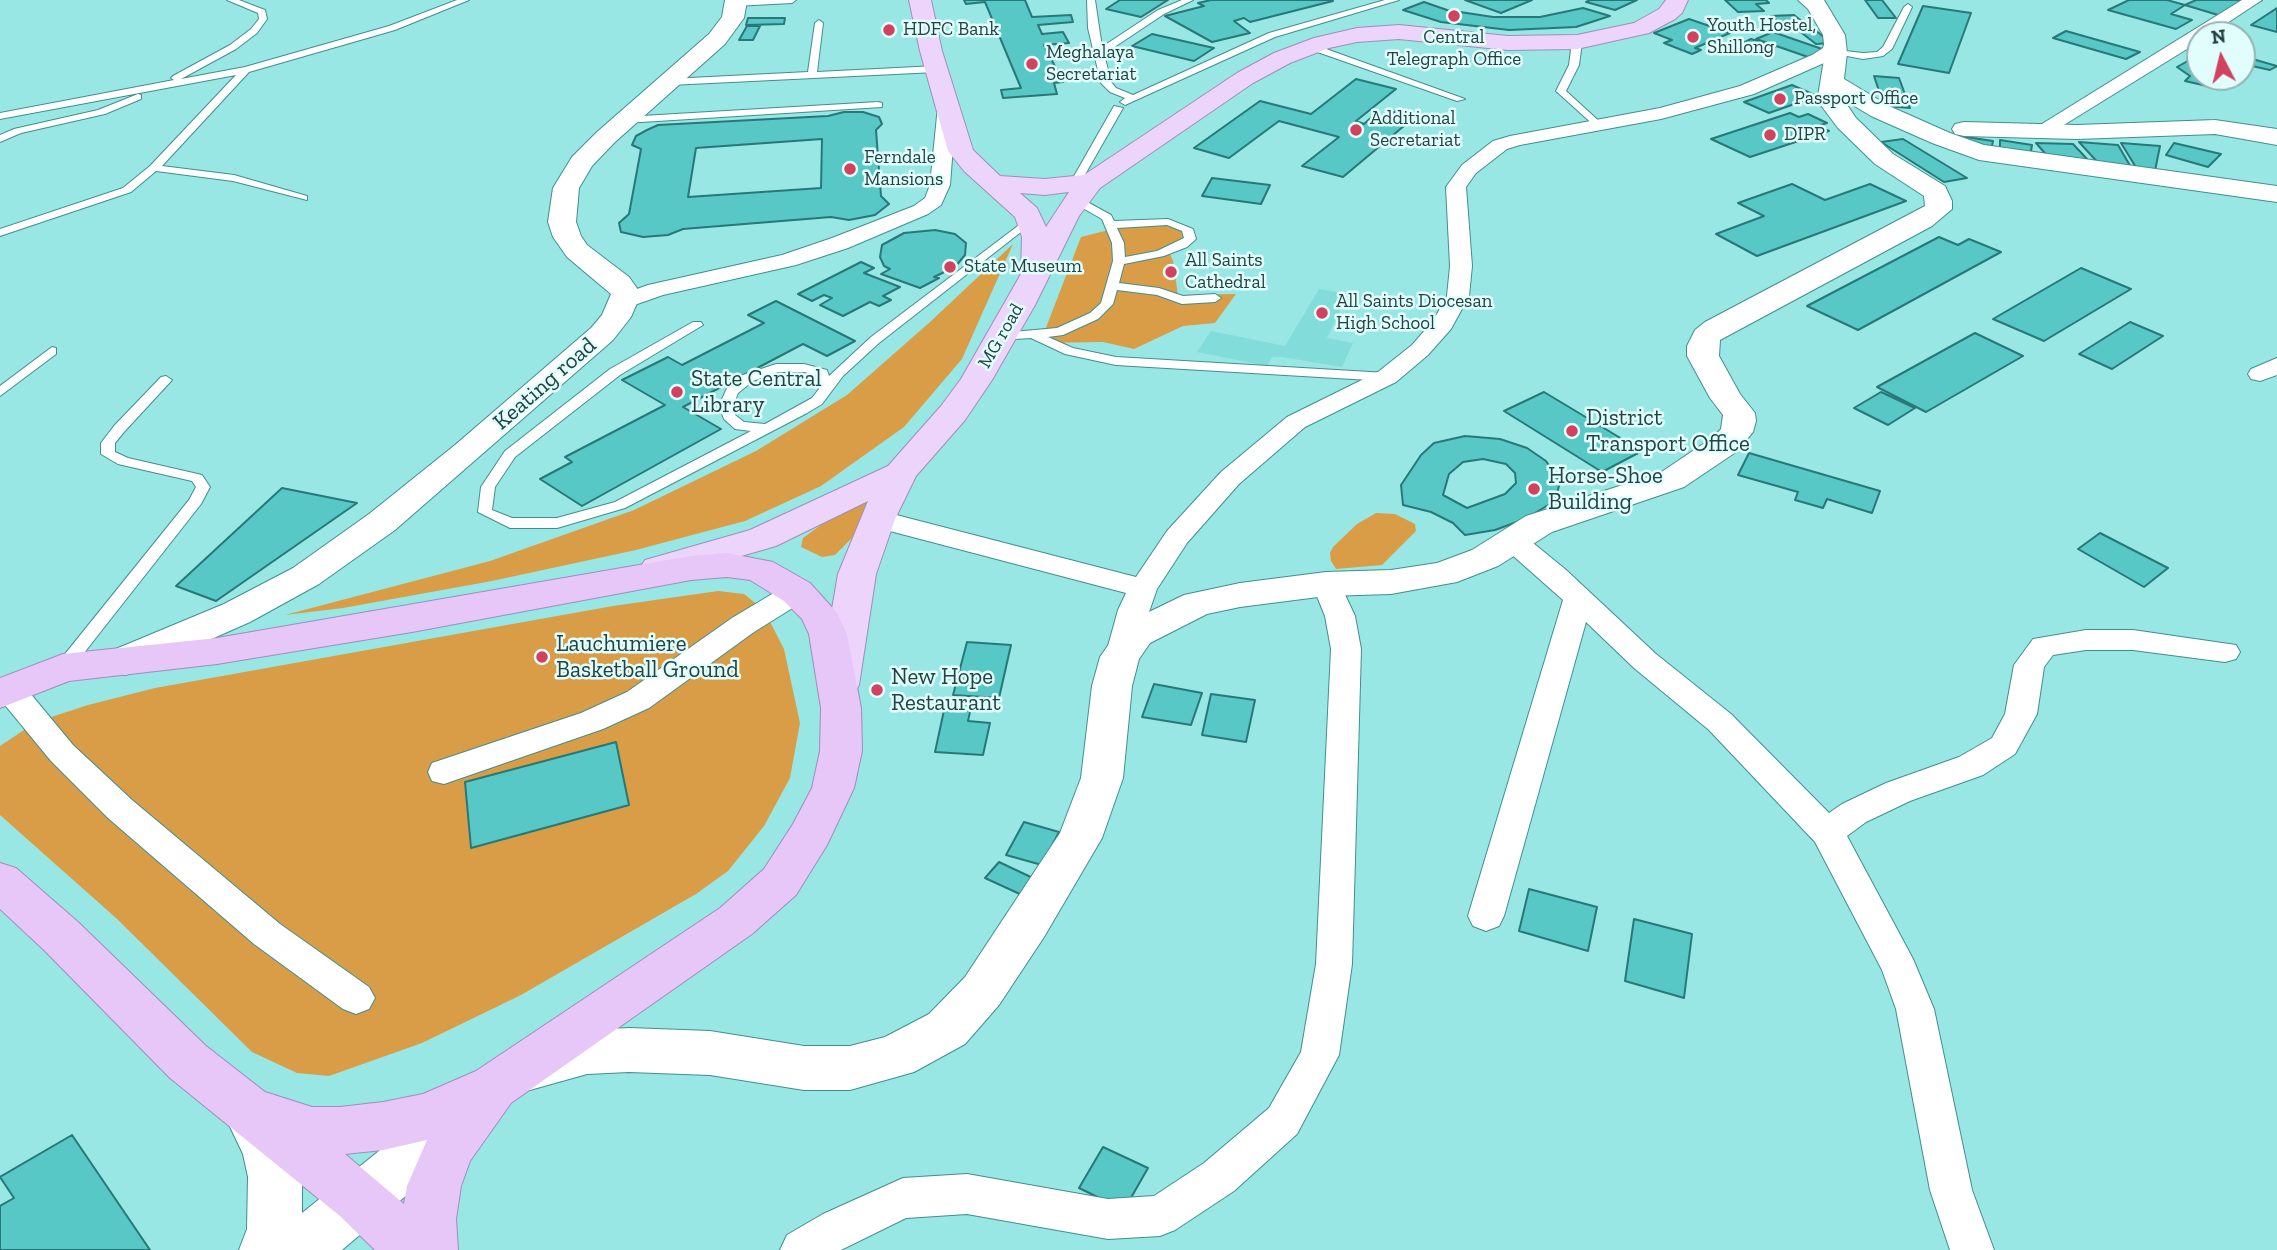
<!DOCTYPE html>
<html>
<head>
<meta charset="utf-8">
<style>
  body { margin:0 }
  #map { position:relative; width:2277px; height:1250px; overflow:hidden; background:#99e7e4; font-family:"Zilla Slab",serif }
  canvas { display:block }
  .north { position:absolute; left:2186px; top:21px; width:70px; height:70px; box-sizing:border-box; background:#e1fefd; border:2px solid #95b3b2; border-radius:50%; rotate:353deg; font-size:19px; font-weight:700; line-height:28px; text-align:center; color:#234342 }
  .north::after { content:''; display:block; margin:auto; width:24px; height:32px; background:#d2415d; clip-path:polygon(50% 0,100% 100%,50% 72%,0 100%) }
</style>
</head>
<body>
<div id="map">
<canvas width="2277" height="1250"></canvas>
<div class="north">N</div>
</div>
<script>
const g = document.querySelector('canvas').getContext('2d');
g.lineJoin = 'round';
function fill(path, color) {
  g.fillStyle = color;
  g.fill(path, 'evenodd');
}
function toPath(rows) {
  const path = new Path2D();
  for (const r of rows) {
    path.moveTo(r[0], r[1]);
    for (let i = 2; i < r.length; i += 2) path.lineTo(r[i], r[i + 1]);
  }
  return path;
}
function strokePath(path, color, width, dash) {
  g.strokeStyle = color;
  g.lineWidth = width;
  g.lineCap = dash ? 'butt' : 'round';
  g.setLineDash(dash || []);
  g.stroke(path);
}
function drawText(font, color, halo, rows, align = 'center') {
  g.font = font + ' "Zilla Slab",serif';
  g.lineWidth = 5;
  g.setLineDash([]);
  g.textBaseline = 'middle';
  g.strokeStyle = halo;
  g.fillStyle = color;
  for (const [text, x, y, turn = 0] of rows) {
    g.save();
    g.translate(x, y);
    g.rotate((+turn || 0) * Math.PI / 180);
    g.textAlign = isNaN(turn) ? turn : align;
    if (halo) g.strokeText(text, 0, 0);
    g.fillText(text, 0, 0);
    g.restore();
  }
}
fill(toPath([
  [1319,289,1348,294,1327,338,1353,343,1342,367,1282,357,1272,357,1267,366,1197,352,1211,331,1285,346]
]), '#82dcd9');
fill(toPath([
  [1156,224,1184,230,1188,241,1168,249,1173,261,1178,295,1236,294,1215,323,1183,326,1134,349,1103,342,1040,343,1081,237,1124,226],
  [1013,244,962,359,904,427,821,486,745,521,636,550,492,581,343,608,285,615,490,561,634,510,756,451,847,395,930,322],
  [870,500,874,505,851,539,835,555,822,557,801,547,803,538,843,509],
  [1376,513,1395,514,1415,524,1416,531,1382,565,1336,569,1331,561,1330,553,1333,547,1357,524],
  [718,591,744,594,764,610,784,649,800,723,790,778,764,826,728,871,696,894,521,995,422,1043,329,1076,297,1073,252,1052,116,918,0,815,0,746,36,722,88,705,155,688,613,606]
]), '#d99d47');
const building = toPath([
  [964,0,1025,0,1032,17,1071,15,1073,22,1038,25,1042,34,1063,32,1069,43,1044,45,1063,82,1054,83,1057,94,1003,98,1001,90,1021,88,985,2,966,4,964,0],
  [1120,0,1168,0,1141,17,1106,9,1120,0],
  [1211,0,1330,0,1333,1,1250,22,1244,18,1234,21,1250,33,1212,42,1165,16,1204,6,1198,3,1211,0],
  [1465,0,1532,0,1501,13,1465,0],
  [1590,0,1637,0,1615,10,1586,2,1590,0],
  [1725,0,1766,0,1769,3,1756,4,1764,11,1738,12,1725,0],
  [1865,0,1882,0,1896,18,1878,18,1865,0],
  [2129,0,2167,0,2185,5,2171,14,2192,20,2176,29,2108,10,2129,0],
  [2196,0,2262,0,2228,18,2185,5,2196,0],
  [1424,2,1447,10,1493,17,1540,17,1583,8,1610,16,1576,27,1509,30,1441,22,1403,10,1424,2],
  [1923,6,1971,13,1949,73,1898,64,1923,6],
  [2277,8,2277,32,2251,25,2277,8],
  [1794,15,1804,23,1781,25,1771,16,1794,15],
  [748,18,785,18,784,24,746,25,748,18],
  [1689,19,1730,33,1695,48,1701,50,1692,54,1664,43,1672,40,1654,33,1689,19],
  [747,26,760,26,753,40,739,40,747,26],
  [1814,29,1831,43,1816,44,1798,30,1814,29],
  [2066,31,2140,52,2126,59,2053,38,2066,31],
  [1773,32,1825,50,1808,57,1756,39,1773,32],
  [1152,34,1214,48,1194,61,1132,46,1152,34],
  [1751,39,1775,47,1769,50,1745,42,1751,39],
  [2200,54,2200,77,2236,77,2220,89,2185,81,2190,76,2177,67,2200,54],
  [2242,56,2277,66,2270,70,2252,66,2242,73,2242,56],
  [1874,76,1899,78,1910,108,1884,106,1874,76],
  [1356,79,1396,89,1356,121,1364,124,1373,116,1385,119,1397,110,1417,115,1343,177,1302,166,1339,137,1279,121,1229,158,1194,148,1260,101,1311,114,1356,79],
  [1792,85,1817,96,1769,113,1744,102,1792,85],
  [844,112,863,112,879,117,882,124,876,130,881,196,889,204,875,215,849,220,831,217,683,229,668,235,643,237,621,232,619,223,629,214,641,149,632,145,636,136,647,130,658,125,828,116,844,112],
  [822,139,821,188,688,197,696,148,822,139],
  [1790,113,1799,117,1808,114,1827,123,1818,126,1829,131,1750,157,1711,139,1790,113],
  [1959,136,1993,141,1991,151,1956,139,1959,136],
  [1903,139,1967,178,1944,182,1881,142,1903,139],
  [2000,140,2032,145,2030,158,2000,153,2000,140],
  [2079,142,2118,145,2132,169,2101,166,2079,142],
  [2036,143,2073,144,2088,160,2050,159,2036,143],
  [2121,143,2160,146,2155,171,2137,169,2121,143],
  [2174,143,2221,154,2208,167,2166,155,2174,143],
  [1212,178,1270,185,1261,204,1202,196,1212,178],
  [1792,184,1825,200,1870,184,1906,201,1757,256,1716,234,1764,216,1738,203,1792,184],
  [935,230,955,234,966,243,965,255,955,267,934,277,939,278,920,288,881,274,890,269,884,266,880,257,882,245,904,233,935,230],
  [1939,237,1958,245,1969,239,2001,252,1858,330,1807,306,1939,237],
  [861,262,874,268,864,273,900,287,883,296,891,300,879,306,870,302,843,316,820,305,832,298,824,295,812,301,798,294,861,262],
  [2081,268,2131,289,2044,341,1993,319,2081,268],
  [776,301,855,341,827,356,803,344,683,407,721,429,582,506,540,479,572,462,565,457,665,405,622,380,668,357,682,365,764,323,748,315,776,301],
  [2130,322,2163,336,2112,369,2079,354,2130,322],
  [1975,333,2023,356,1926,412,1877,387,1975,333],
  [1544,392,1642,451,1602,472,1504,411,1544,392],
  [1881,392,1915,408,1888,425,1854,408,1881,392],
  [1465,436,1500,439,1527,448,1546,461,1560,482,1555,501,1525,519,1495,530,1465,535,1453,523,1431,512,1403,505,1401,485,1421,455,1434,443,1465,436],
  [1483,459,1506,464,1515,473,1516,483,1505,494,1467,508,1443,495,1449,474,1463,462,1483,459],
  [1749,453,1880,491,1872,513,1827,499,1823,508,1795,500,1798,492,1738,475,1749,453],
  [282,488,357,503,216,601,176,586,282,488],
  [2100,533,2168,568,2144,587,2078,549,2100,533],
  [967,642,1011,645,999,698,953,695,967,642],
  [1154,684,1202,693,1191,725,1142,717,1154,684],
  [1211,694,1255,700,1246,742,1202,735,1211,694],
  [946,701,972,703,968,721,990,723,983,755,935,752,946,701],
  [616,742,629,805,471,848,465,782,616,742],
  [1024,822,1059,832,1042,865,1006,855,1024,822],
  [999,862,1035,879,1022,895,985,878,999,862],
  [1529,889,1597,907,1588,951,1519,931,1529,889],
  [1634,919,1692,934,1684,998,1625,981,1634,919],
  [72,1135,150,1250,0,1250,0,1206,14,1198,0,1177,72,1135],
  [1103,1147,1148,1168,1124,1210,1079,1188,1103,1147]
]);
fill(building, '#58c8c6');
strokePath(building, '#277877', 2);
const service = toPath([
  [227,0,239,0,265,10,267,19,257,33,236,49,181,79,245,67,389,26,457,0,469,0,395,30,249,72,162,166,234,175,307,196,307,200,233,181,156,171,131,192,0,236,0,229,123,188,150,166,236,75,0,119,0,113,174,80,171,78,173,76,230,45,251,29,259,19,258,13,227,0],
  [796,0,792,3,735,6,731,3,742,0,796,0],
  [1087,0,1095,0,1102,47,1158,10,1182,0,1193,0,1164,14,1104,54,1111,82,1116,88,1133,95,1269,33,1385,0,1399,0,1275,37,1125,105,1120,102,1125,98,1110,92,1101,83,1088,28,1087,0],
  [1908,4,1912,7,1892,49,1883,56,1863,59,1831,53,1836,50,1863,53,1877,52,1883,47,1904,7,1908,4],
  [819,20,823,23,817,72,936,66,941,69,936,72,670,85,665,82,670,79,808,72,815,23,819,20],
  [1577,39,1582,42,1579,65,1566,91,1601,123,1601,127,1597,128,1556,91,1569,65,1572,42,1577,39],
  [1309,45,1315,45,1465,99,1457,101,1309,49,1309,45],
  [138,94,141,95,141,99,105,114,21,133,0,142,0,135,14,129,98,110,138,94],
  [878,102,882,103,882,107,625,123,620,120,625,117,878,102],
  [1114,106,1123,108,1079,185,1070,187,1069,185,1114,106],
  [1072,198,1080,198,1111,215,1114,221,1168,219,1193,229,1196,239,1187,247,1164,256,1124,264,1119,283,1159,288,1183,296,1215,294,1221,298,1215,302,1182,304,1157,295,1117,290,1113,304,1098,319,1063,335,1048,337,1073,348,1116,357,1387,373,1393,377,1387,381,1116,365,1065,354,1031,338,998,340,996,337,1002,333,1057,328,1090,313,1101,303,1113,261,1112,243,1102,219,1072,202,1072,198],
  [1167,225,1182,231,1184,238,1157,251,1125,257,1124,243,1117,228,1167,225],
  [1031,216,1037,219,1035,221,879,343,843,376,822,404,807,413,625,508,557,528,510,528,478,512,481,487,505,451,610,369,693,322,701,322,703,325,620,375,515,457,495,487,492,510,512,518,557,518,615,502,751,431,735,429,724,419,719,406,727,388,743,375,776,364,804,364,827,370,829,376,871,337,1031,216],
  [777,372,804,372,816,375,819,389,812,398,765,424,744,422,735,415,733,406,738,393,753,381,777,372],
  [52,347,56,348,56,354,0,396,0,386,52,347],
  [166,376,172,380,124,432,115,443,115,452,128,458,202,475,210,487,201,504,69,672,57,672,55,668,57,664,189,500,196,487,192,481,118,464,101,454,101,443,114,426,161,377,166,376]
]);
const minor = toPath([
  [2242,0,2262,0,2209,35,2200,35,2200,41,2046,136,2039,138,2029,132,2242,0],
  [1834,30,1843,35,1837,54,1824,63,1754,94,1661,119,1520,145,1507,149,1476,173,1466,187,1472,266,1469,296,1451,329,1428,355,1396,382,1305,427,1239,484,1187,543,1157,589,1131,664,1120,667,1109,664,1105,657,1118,610,1126,593,867,525,863,519,867,513,877,510,1136,577,1167,531,1221,472,1287,417,1378,372,1412,345,1433,321,1447,296,1450,266,1446,187,1462,165,1493,141,1510,136,1660,108,1740,86,1812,55,1823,48,1828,31,1834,30],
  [947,100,956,106,950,185,941,205,928,214,848,248,796,265,663,295,623,309,615,307,612,302,615,297,648,285,782,255,832,238,914,206,925,198,930,185,938,106,947,100],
  [2277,358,2277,375,2260,381,2251,379,2248,374,2251,369,2277,358],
  [1512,531,1522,534,1565,569,1656,654,1731,714,1829,813,1842,804,1886,783,1959,757,1992,738,2005,714,2014,665,2033,639,2086,630,2133,630,2236,645,2240,652,2236,659,2225,662,2133,650,2086,650,2053,655,2044,667,2037,714,2015,754,1983,775,1910,801,1866,822,1847,836,1913,959,1934,1009,1972,1190,1994,1250,1950,1250,1930,1190,1896,1009,1882,970,1815,842,1709,730,1634,668,1586,622,1504,916,1499,926,1486,931,1473,926,1468,916,1563,600,1502,546,1498,540,1502,534,1512,531],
  [1326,575,1336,577,1340,584,1355,616,1361,649,1352,964,1339,1055,1297,1134,1234,1191,1175,1230,1160,1236,1108,1239,967,1214,906,1218,841,1250,780,1250,787,1235,823,1214,903,1178,967,1174,1108,1199,1154,1196,1204,1163,1269,1108,1301,1052,1316,964,1331,649,1325,616,1312,584,1316,577,1326,575],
  [797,583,807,585,812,592,807,599,754,632,649,708,603,729,444,784,432,781,428,772,432,763,581,713,627,692,732,618,787,585,797,583],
  [9,678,20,681,73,745,132,800,280,924,369,987,375,998,369,1009,356,1014,343,1009,254,944,108,818,51,761,0,699,0,681,9,678]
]);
const tertiary = toPath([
  [725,0,747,0,744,18,725,44,615,142,592,166,579,188,576,222,581,236,587,245,629,277,641,294,631,317,613,340,395,530,319,584,250,622,139,671,125,675,111,671,105,661,111,651,224,604,293,568,369,514,455,445,591,328,602,315,611,294,567,257,553,237,548,222,553,188,572,157,597,132,709,34,722,17,725,0],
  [1798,0,1824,0,1845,35,1847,53,1844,79,1889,106,1950,133,1984,145,2277,186,2277,202,1979,160,1932,143,1871,116,1843,99,1856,118,1893,154,1945,186,1952,201,1952,209,1932,226,1720,340,1719,356,1740,394,1755,413,1756,421,1753,432,1736,452,1684,487,1552,532,1498,566,1457,582,1391,594,1326,596,1240,607,1207,614,1150,643,1139,659,1132,686,1123,778,1102,838,1044,937,999,1005,965,1044,914,1072,850,1090,804,1090,710,1075,629,1072,587,1074,530,1090,512,1084,505,1068,512,1052,587,1030,629,1028,710,1031,804,1046,850,1046,885,1037,929,1014,965,977,1060,833,1081,778,1092,686,1100,657,1122,625,1184,595,1240,583,1326,572,1391,570,1437,563,1472,550,1526,516,1660,473,1712,438,1721,429,1723,415,1710,398,1687,356,1687,346,1695,330,1705,322,1925,206,1924,196,1875,164,1838,128,1820,104,1818,96,1825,53,1823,35,1808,9,1798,0],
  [2215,120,2277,129,2277,145,2215,134,2077,139,1964,136,1955,134,1952,129,1955,124,1964,122,2077,125,2215,120],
  [249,1089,267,1095,295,1151,302,1177,302,1213,446,1097,464,1091,482,1097,490,1114,482,1131,342,1250,239,1250,247,1229,248,1177,243,1154,223,1112,231,1095,249,1089]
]);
const primary = toPath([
  [909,0,931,0,942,51,973,150,1000,176,1045,179,1084,175,1237,73,1274,53,1314,38,1357,28,1399,25,1508,36,1577,35,1634,23,1659,9,1666,0,1688,0,1682,13,1675,19,1649,33,1577,49,1508,50,1399,39,1357,42,1329,48,1290,63,1253,83,1100,188,1079,216,1035,305,992,380,965,420,916,476,895,519,876,574,859,685,853,695,839,699,825,695,819,685,838,574,868,501,776,546,658,580,645,576,640,568,645,560,750,530,888,466,941,406,961,379,1021,274,1022,237,1015,217,964,171,948,151,920,51,909,0],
  [1069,192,1046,227,1037,208,1020,193,1045,195,1069,192]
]);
const trunk = toPath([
  [727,553,773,562,810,583,837,613,847,634,861,708,862,751,854,788,827,845,796,895,752,934,511,1103,470,1161,461,1186,456,1219,458,1250,375,1250,340,1216,170,1078,44,950,0,909,0,863,16,868,78,922,206,1046,265,1092,312,1107,340,1107,383,1102,423,1094,476,1071,720,908,764,869,793,824,812,788,820,751,821,708,809,634,802,619,784,601,750,580,727,577,691,580,412,632,217,664,69,681,0,708,0,678,63,654,217,638,691,556,727,553],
  [427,1140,407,1186,404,1204,345,1154,383,1150,427,1140]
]);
strokePath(service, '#418f8d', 2);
strokePath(minor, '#418f8d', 2);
strokePath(tertiary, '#418f8d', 2);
strokePath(primary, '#9e8fb8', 2);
strokePath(trunk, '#9e8fb8', 2);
fill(service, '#fff');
fill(minor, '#fff');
fill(tertiary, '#fff');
fill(primary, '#edd4fa');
fill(trunk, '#e7c6f8');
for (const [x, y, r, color] of [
  [1454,16,7,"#d2415d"],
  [889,30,7,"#d2415d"],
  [1693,37,7,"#d2415d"],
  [1032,64,7,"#d2415d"],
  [1780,99,7,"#d2415d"],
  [1356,130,7,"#d2415d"],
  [1770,135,7,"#d2415d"],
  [850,169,7,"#d2415d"],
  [950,267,7,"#d2415d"],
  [1171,272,7,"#d2415d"],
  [1322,313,7,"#d2415d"],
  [677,392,7,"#d2415d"],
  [1572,431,7,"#d2415d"],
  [1534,489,7,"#d2415d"],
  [542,657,7,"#d2415d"],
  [877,690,7,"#d2415d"]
]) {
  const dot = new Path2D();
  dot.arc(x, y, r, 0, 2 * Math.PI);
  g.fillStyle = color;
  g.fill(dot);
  strokePath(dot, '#e1fefd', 2.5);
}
drawText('19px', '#234342', '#e1fefd', [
  ["Youth Hostel,",1707,26],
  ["Shillong",1707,48],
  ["HDFC Bank",903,30],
  ["Central",1454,38,"center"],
  ["Telegraph Office",1454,60,"center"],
  ["Meghalaya",1046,53],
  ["Secretariat",1046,75],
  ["Passport Office",1794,99],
  ["Additional",1370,119],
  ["Secretariat",1370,141],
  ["DIPR",1784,135],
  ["Ferndale",864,158],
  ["Mansions",864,180],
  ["All Saints",1185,261],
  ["Cathedral",1185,283],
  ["State Museum",964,267],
  ["All Saints Diocesan",1336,302],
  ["High School",1336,324]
], 'left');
drawText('19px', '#234342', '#e1fefd', [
  ["MG road",1001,336,-60]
]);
drawText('23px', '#234342', '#e1fefd', [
  ["State Central",691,379],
  ["Library",691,405],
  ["District",1586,418],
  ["Transport Office",1586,444],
  ["Horse-Shoe",1548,476],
  ["Building",1548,502],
  ["Lauchumiere",556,644],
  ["Basketball Ground",556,670],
  ["New Hope",891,677],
  ["Restaurant",891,703]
], 'left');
drawText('23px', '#234342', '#e1fefd', [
  ["Keating road",545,384,-41]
]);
</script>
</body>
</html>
